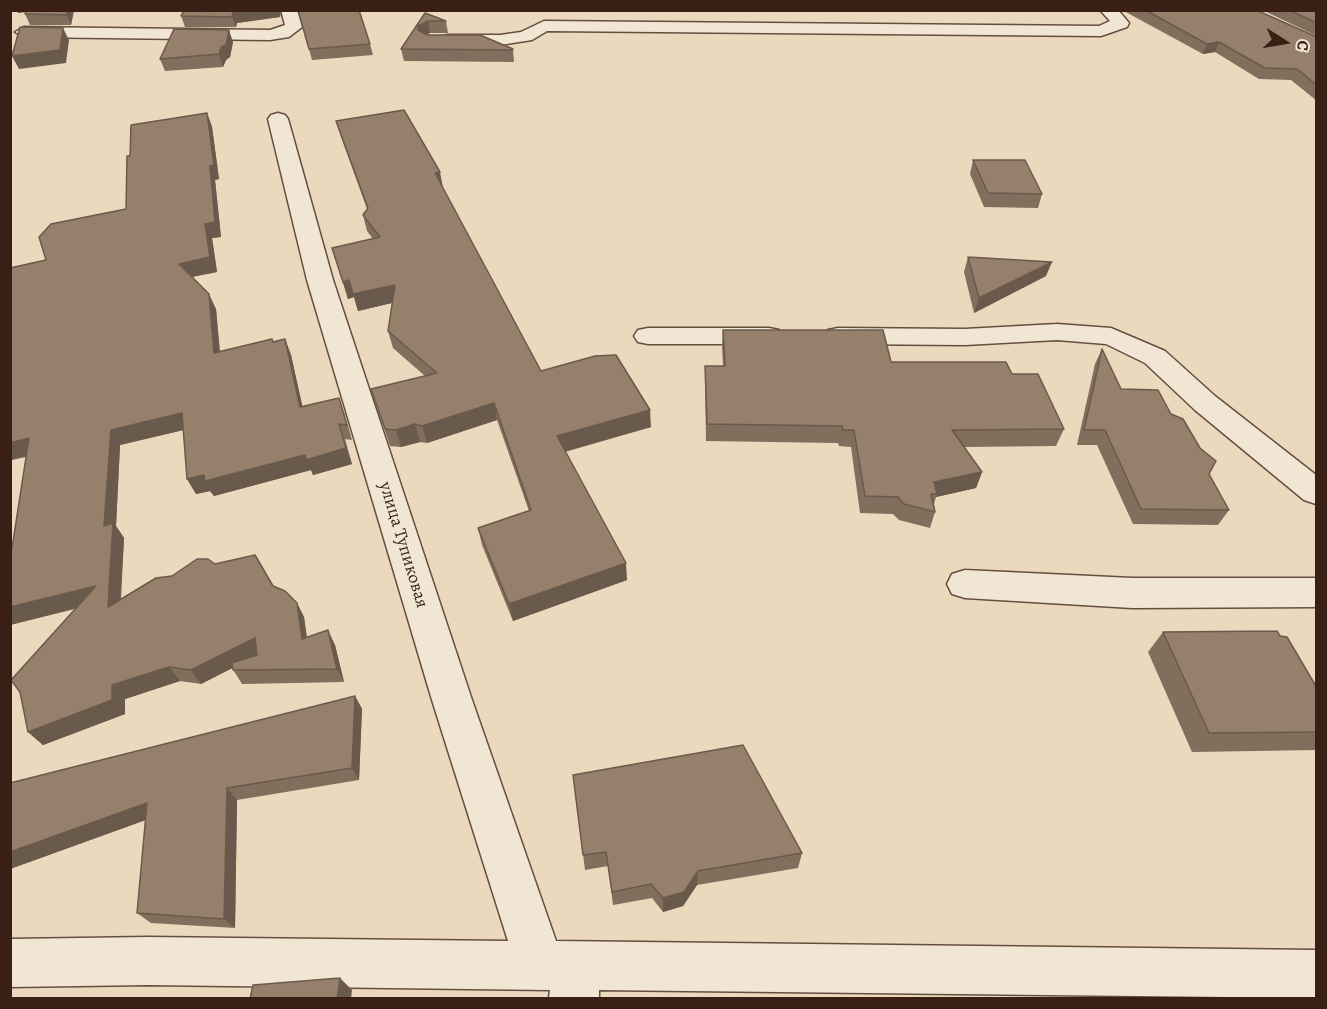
<!DOCTYPE html>
<html>
<head>
<meta charset="utf-8">
<style>
  body { margin:0 }
  #map { position:relative; width:1327px; height:1009px; overflow:hidden; background:#ead9bd; font-family:Alegreya,serif }
  canvas { display:block }
  .frame { position:absolute; inset:0; border:12px solid #3a1f15; pointer-events:none }
  .north { position:absolute; left:1255px; top:12px; width:60px; height:60px; -webkit-text-stroke:4px #f1e6d4; paint-order:stroke; rotate:101deg; font-size:16px; font-weight:700; line-height:24px; text-align:center; color:#3a1f15 }
  .north::after { content:''; display:block; margin:auto; width:21px; height:27px; background:#3a1f15; clip-path:polygon(50% 0,100% 100%,50% 72%,0 100%) }
</style>
</head>
<body>
<div id="map">
<canvas width="1327" height="1009"></canvas>
<div class="frame"></div>
<div class="north">С</div>
</div>
<script>
const g = document.querySelector('canvas').getContext('2d');
g.lineJoin = 'round';
function toPath(rows) {
  const path = new Path2D();
  for (const r of rows) {
    path.moveTo(r[0], r[1]);
    for (let i = 2; i < r.length; i += 2) path.lineTo(r[i], r[i + 1]);
  }
  return path;
}
function strokePath(path, color, width, dash) {
  g.strokeStyle = color;
  g.lineWidth = width;
  g.lineCap = dash ? 'butt' : 'round';
  g.setLineDash(dash || []);
  g.stroke(path);
}
function fill(path, color) {
  g.fillStyle = color;
  g.fill(path, 'evenodd');
}
function drawText(font, color, halo, rows, align = 'center') {
  g.font = font + ' Alegreya,serif';
  g.lineWidth = 5;
  g.setLineDash([]);
  g.textBaseline = 'middle';
  g.strokeStyle = halo;
  g.fillStyle = color;
  for (const [text, x, y, turn = 0] of rows) {
    g.save();
    g.translate(x, y);
    g.rotate((+turn || 0) * Math.PI / 180);
    g.textAlign = isNaN(turn) ? turn : align;
    if (halo) g.strokeText(text, 0, 0);
    g.fillText(text, 0, 0);
    g.restore();
  }
}
const minor = toPath([
  [281,10,297,10,302,27,289,37,270,40,24,37,15,32,24,27,270,30,285,25,281,10],
  [1100,10,1118,10,1129,23,1127,27,1101,36,547,31,532,40,500,45,447,45,438,40,447,35,500,35,521,32,544,21,1099,26,1110,21,1100,10],
  [278,113,285,115,288,119,333,280,472,700,556,941,1316,950,1316,998,599,990,599,998,549,998,550,990,148,985,10,987,10,939,148,937,508,941,432,700,307,280,268,119,271,115,278,113],
  [1057,324,1111,328,1165,351,1215,396,1316,475,1316,504,1304,500,1195,410,1145,363,1106,344,1057,340,965,345,838,344,828,342,824,336,828,330,838,328,965,329,1057,324],
  [648,328,769,328,779,330,783,336,779,342,769,344,648,344,638,342,634,336,638,330,648,328],
  [965,570,1132,578,1316,578,1316,607,1132,608,965,598,952,594,947,584,952,574,965,570]
]);
strokePath(minor, '#664e3f', 3);
fill(minor, '#f1e6d4');
fill(toPath([
  [17,10,74,10,71,25,30,25,25,14,25,12,18,13],
  [184,10,281,10,280,17,237,23,236,27,185,27,181,16],
  [298,10,370,44,373,55,312,60],
  [1122,10,1256,10,1317,37,1317,101,1291,80,1259,79,1215,52,1203,54],
  [1262,10,1317,10,1317,36],
  [425,13,446,21,448,33,430,33,426,35,513,49,514,62,404,61,401,49],
  [233,42,230,57,226,60,223,67,165,71,160,59],
  [207,113,212,127,219,179,215,180,221,237,212,238,217,272,192,277,216,309,220,351,285,339,291,355,302,406,344,413,352,440,345,439,352,464,313,475,311,470,214,496,210,491,196,494,187,479,184,430,120,445,116,526,124,538,121,600,172,576,215,564,273,586,297,603,304,617,307,638,335,645,344,682,242,684,232,668,201,684,180,681,125,699,125,714,43,745,28,732,75,609,10,625,12,548,26,457,11,460,46,260,126,209,130,156],
  [336,121,443,188,541,371,651,427,565,452,627,580,513,621,482,545,478,528,529,511,497,420,427,443,420,442,401,447,390,446,371,389,425,376,393,348,388,331,392,303,358,311,354,297,348,299,332,248,373,239,367,231,363,215,367,209,341,137],
  [973,160,1042,194,1038,208,984,207,970,174],
  [968,257,1046,276,974,313,964,272],
  [723,330,891,362,1012,374,1064,429,1056,446,964,447,982,472,976,488,936,497,934,504,935,512,930,528,899,520,893,514,860,513,851,447,839,446,838,443,706,441,705,383,705,366,723,366,722,346],
  [1102,349,1121,389,1171,414,1209,474,1229,510,1218,525,1133,524,1097,445,1077,445,1095,364],
  [1163,632,1317,732,1317,750,1192,752,1148,652],
  [355,696,362,709,359,780,237,800,235,928,151,923,137,913,146,820,10,869,10,783],
  [573,775,802,853,798,868,697,885,683,906,663,912,652,898,613,905,608,866,585,870]
]), '#816e5d');
fill(toPath([
  [17,10,33,10,33,11,18,13],
  [67,10,74,10,71,25,67,15],
  [246,10,281,10,280,17,237,23,236,27,232,17,233,12],
  [428,21,430,33,420,38,418,30,418,26],
  [63,28,69,40,66,63,19,69,12,56],
  [229,30,233,42,230,57,226,60,223,67,219,54],
  [1219,42,1215,52,1203,54,1207,44],
  [207,113,212,127,219,179,215,180,221,237,212,238,217,272,186,278,179,264,205,224,210,166],
  [440,172,443,188,435,173],
  [1052,262,1046,276,974,313,979,298],
  [349,280,395,285,400,301,358,311,354,297,348,299,343,282],
  [209,294,216,309,221,368,214,353],
  [285,339,291,355,306,422,300,407],
  [339,398,344,413,352,440,347,425],
  [494,403,497,420,427,443,422,426],
  [650,410,651,427,559,453,557,436],
  [182,413,191,428,120,445,116,526,124,538,119,622,108,607,104,526,111,430],
  [339,424,352,464,313,475,311,470,214,496,210,491,196,494,187,479],
  [415,424,420,442,401,447,396,430],
  [29,438,40,453,11,460,10,441],
  [982,472,976,488,936,497,937,494,934,482],
  [626,563,627,580,513,621,509,604],
  [96,586,107,600,10,625,10,607],
  [297,603,304,617,309,654,302,639],
  [328,630,335,645,344,682,337,669],
  [255,638,264,652,201,684,191,670],
  [169,667,180,681,125,699,125,714,43,745,28,732,112,685],
  [355,696,362,709,359,780,352,768],
  [227,788,237,800,235,928,224,919],
  [147,803,159,815,10,869,10,852],
  [698,871,697,885,683,906,663,912,663,898],
  [340,978,352,990,351,999,337,999]
]), '#695a4c');
const building = toPath([
  [26,10,67,10,67,15,25,14,26,10],
  [184,10,246,10,233,12,232,17,181,16,184,10],
  [298,10,359,10,370,44,309,49,298,10],
  [1145,10,1256,10,1317,37,1317,85,1297,69,1265,68,1219,42,1207,44,1145,10],
  [1289,10,1317,10,1317,23,1289,10],
  [425,13,446,21,428,21,418,26,418,30,427,35,480,35,513,49,512,50,401,49,425,13],
  [20,27,63,28,60,50,12,56,20,27],
  [174,29,229,30,226,45,221,47,219,54,160,59,174,29],
  [404,110,440,172,435,173,541,371,595,356,616,355,650,410,557,436,626,563,509,604,478,528,531,510,494,403,422,426,415,424,396,430,385,429,371,389,437,373,388,331,395,285,353,294,349,280,343,282,332,248,380,237,363,215,368,208,336,121,404,110],
  [207,113,214,165,210,166,215,222,205,224,210,257,179,264,209,294,214,353,272,339,273,342,285,339,300,407,339,398,347,425,339,424,346,448,306,460,305,455,205,481,204,475,187,479,182,413,111,430,104,526,113,523,108,607,156,578,172,576,197,559,208,559,215,564,255,555,273,586,285,591,297,603,302,639,328,630,337,669,233,670,232,663,257,655,255,638,191,670,169,667,112,685,112,700,28,732,20,692,11,680,96,586,10,607,10,548,12,548,29,438,10,443,10,268,46,260,39,237,51,224,126,209,127,156,130,156,131,125,207,113],
  [973,160,1025,160,1042,194,988,193,973,160],
  [968,257,1052,262,979,298,968,257],
  [723,330,883,330,891,362,1006,362,1012,374,1038,374,1064,429,952,430,982,472,934,482,937,494,931,494,935,512,904,504,898,497,865,496,854,430,843,430,842,426,707,424,705,366,725,366,723,330],
  [1102,349,1121,389,1158,390,1171,414,1183,419,1200,448,1216,461,1209,474,1229,510,1141,509,1105,430,1084,430,1102,349],
  [1277,631,1280,636,1287,637,1317,688,1317,732,1209,733,1163,632,1277,631],
  [355,696,352,768,227,788,224,919,137,913,147,803,10,852,10,783,355,696],
  [743,745,802,853,698,871,684,892,663,898,651,884,612,892,606,852,583,855,573,775,743,745],
  [340,978,337,999,250,999,253,985,340,978]
]);
fill(building, '#96806c');
strokePath(building, '#695a4c', 1.5);
drawText('18px', '#3a1f15', '#f1e6d4', [
  ["улица Тупиковая",403,545,73]
]);
</script>
</body>
</html>
